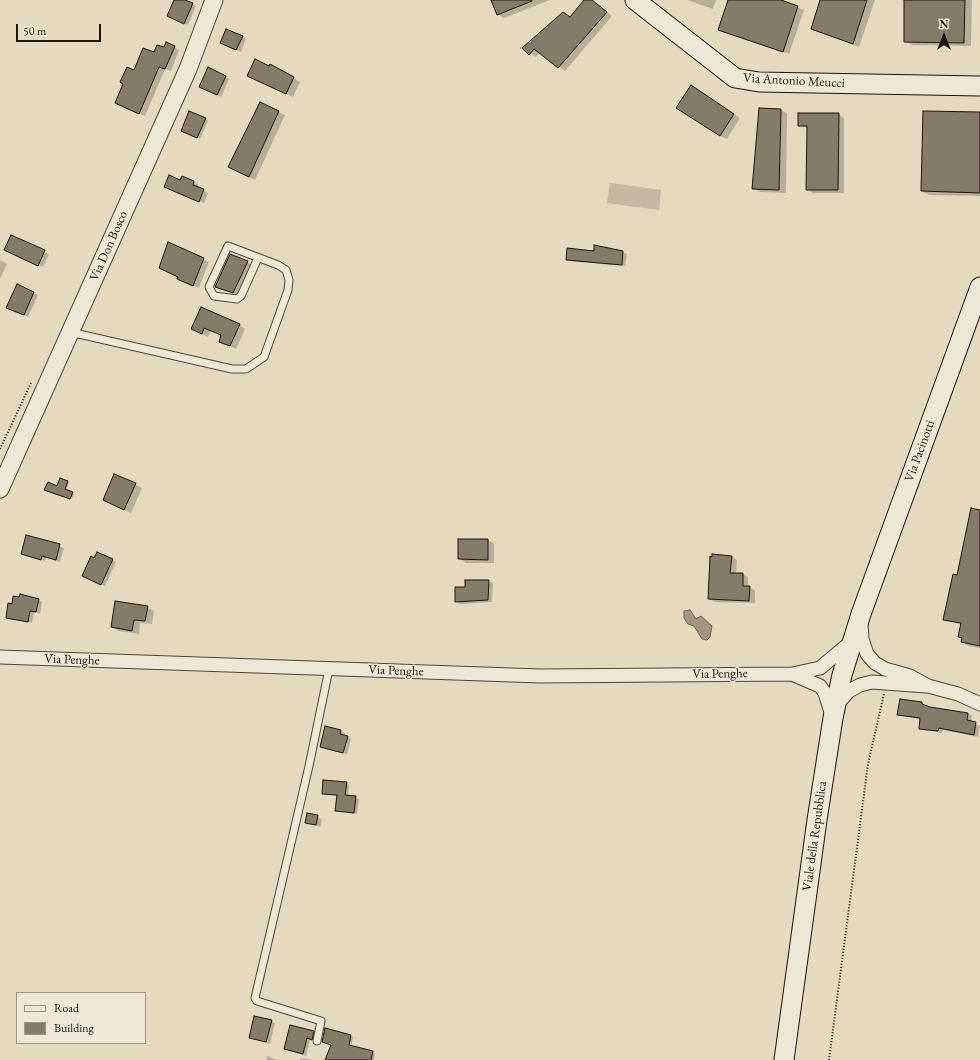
<!DOCTYPE html>
<html>
<head>
<meta charset="utf-8">
<style>
  body { margin:0 }
  #map { position:relative; width:980px; height:1060px; overflow:hidden; background:#e4dabe; font-family:"EB Garamond",serif }
  canvas { display:block }
  .legend { position:absolute; left:16px; top:992px; width:130px; height:52px; box-sizing:border-box; background:#ede7d5; border:1px solid #9b9385; margin:0; padding:5px 7px; list-style:none; font-size:12px; color:#1f140c }
  .legend li { display:flex; align-items:center; gap:8px; height:20px }
  .legend b { width:20px; border:1px solid #9b9385 }
  .north { position:absolute; left:924px; top:16px; width:40px; height:40px; -webkit-text-stroke:3px #ede7d5; paint-order:stroke; rotate:0deg; font-size:11px; font-weight:700; line-height:16px; text-align:center; color:#1f140c }
  .north::after { content:''; display:block; margin:auto; width:14px; height:18px; background:#1f140c; clip-path:polygon(50% 0,100% 100%,50% 72%,0 100%) }
  .scale { position:absolute; left:16px; top:24px; width:85px; height:18px; box-sizing:border-box; border:2px solid #1f140c; border-top:0; padding-left:5px; font-size:12px; line-height:14px; white-space:nowrap; color:#1f140c; -webkit-text-stroke:3px #ede7d5; paint-order:stroke }
</style>
</head>
<body>
<div id="map">
<canvas width="980" height="1060"></canvas>
<ul class="legend">
<li><b style="height:5px;background:#ede7d5"></b>Road</li>
<li><b style="height:11px;background:#857b69"></b>Building</li>
</ul>
<div class="north">N</div>
<div class="scale">50 m</div>
</div>
<script>
const g = document.querySelector('canvas').getContext('2d');
g.lineJoin = 'round';
function fill(path, color) {
  g.fillStyle = color;
  g.fill(path, 'evenodd');
}
function toPath(rows) {
  const path = new Path2D();
  for (const r of rows) {
    path.moveTo(r[0], r[1]);
    for (let i = 2; i < r.length; i += 2) path.lineTo(r[i], r[i + 1]);
  }
  return path;
}
function strokePath(path, color, width, dash) {
  g.strokeStyle = color;
  g.lineWidth = width;
  g.lineCap = dash ? 'butt' : 'round';
  g.setLineDash(dash || []);
  g.stroke(path);
}
function drawText(font, color, halo, rows, align = 'center') {
  g.font = font + ' "EB Garamond",serif';
  g.lineWidth = 3;
  g.setLineDash([]);
  g.textBaseline = 'middle';
  g.strokeStyle = halo;
  g.fillStyle = color;
  for (const [text, x, y, turn = 0] of rows) {
    g.save();
    g.translate(x, y);
    g.rotate((+turn || 0) * Math.PI / 180);
    g.textAlign = isNaN(turn) ? turn : align;
    if (halo) g.strokeText(text, 0, 0);
    g.fillText(text, 0, 0);
    g.restore();
  }
}
fill(toPath([
  [610,183,661,190,659,210,607,203]
]), '#c3b8a0');
const water = toPath([
  [690,610,696,619,701,616,712,626,710,637,707,640,702,639,694,626,688,624,684,618,684,611,690,610]
]);
fill(water, '#a19781');
strokePath(water, '#6d6352', 1);
fill(toPath([
  [175,0,181,0,196,6,188,25,171,18],
  [492,0,550,0,504,18,498,14],
  [585,0,594,1,612,16,565,71,540,52,536,57,523,48,571,17],
  [687,0,716,0,713,9],
  [729,0,778,0,804,10,789,54,719,29],
  [821,0,875,0,859,47,812,28],
  [906,0,972,0,971,46,912,45,905,41],
  [242,37,246,39,241,52,225,45],
  [174,47,179,50,171,71,165,69,145,116,121,106,135,71,154,54,164,49],
  [270,65,300,82,293,97,255,79],
  [209,68,229,79,221,97,205,89],
  [697,90,740,118,727,139,720,136],
  [781,110,787,113,786,193,760,192,753,188],
  [278,112,285,115,255,180,236,171],
  [980,113,980,196,929,195,922,191],
  [838,114,844,118,844,193,813,193,807,189,807,128,799,125],
  [205,119,208,121,200,139,185,132],
  [183,177,198,184,197,187,208,193,204,203,165,187,181,181],
  [12,236,49,254,43,267,9,252],
  [169,244,209,262,199,288,184,282,179,277],
  [595,247,610,248,627,254,625,266,570,261,567,259,594,252],
  [0,260,7,264,0,279],
  [247,262,254,266,240,296,216,286],
  [17,285,38,295,28,317,12,310],
  [239,325,245,329,236,349,220,341,222,336,211,331,208,337,192,329],
  [67,482,69,483,66,490,74,494,72,499,47,491],
  [135,484,142,488,131,513,104,500],
  [980,511,980,648,968,646,962,642,963,639,959,637,961,625,944,619],
  [26,536,64,548,60,562,46,558,45,561,22,554],
  [488,540,494,544,494,563,466,563,460,559],
  [732,557,737,560,736,574,743,574,748,577,748,587,755,590,755,603,715,602,709,599],
  [112,560,116,562,105,586,87,578],
  [488,581,493,583,492,602,460,604,456,601,466,588],
  [38,600,42,602,40,614,34,612,32,623,7,617,13,605],
  [147,607,154,611,152,624,140,623,139,634,119,631,112,627],
  [922,703,929,708,968,714,972,716,971,722,980,726,978,737,943,730,942,733,925,730,920,728,921,720,898,714],
  [326,727,341,731,345,733,344,736,351,739,347,754,322,747],
  [346,783,349,785,348,796,359,799,357,814,336,810,338,796,323,793],
  [308,814,322,819,320,827,306,822],
  [271,1021,275,1023,270,1044,250,1038],
  [313,1032,317,1034,316,1041,310,1040,306,1056,285,1049],
  [351,1036,353,1037,351,1047,375,1053,374,1060,326,1060,332,1045,323,1042],
  [268,1056,277,1060,278,1060,266,1060],
  [301,1058,312,1060,300,1060]
]), '#0003');
const building = toPath([
  [174,0,185,0,193,3,184,24,167,16,174,0],
  [491,0,532,0,532,1,497,15,491,0],
  [584,0,592,0,607,12,558,68,534,49,529,55,522,48,563,12,570,17,584,0],
  [728,0,781,0,798,6,783,52,718,30,728,0],
  [820,0,867,0,853,44,811,29,820,0],
  [904,0,965,0,964,43,904,42,904,0],
  [226,29,243,36,236,50,220,43,226,29],
  [166,42,175,46,173,51,165,69,159,67,139,114,115,103,123,84,120,82,127,67,134,70,143,48,154,52,157,45,164,47,166,42],
  [255,59,269,66,270,64,294,77,286,94,247,76,255,59],
  [208,67,226,76,217,95,199,87,208,67],
  [691,85,734,114,720,136,676,108,691,85],
  [260,102,279,111,249,177,228,167,260,102],
  [759,108,781,109,779,190,752,189,759,108],
  [189,111,206,118,197,138,181,131,189,111],
  [923,111,980,112,980,193,921,191,923,111],
  [798,113,839,113,838,190,806,190,807,126,798,126,798,113],
  [169,175,180,180,182,176,194,181,193,185,204,189,199,202,164,187,169,175],
  [11,235,45,250,38,266,4,250,11,235],
  [168,242,204,258,193,286,177,279,178,277,159,268,168,242],
  [594,245,623,251,622,265,566,260,567,248,594,251,594,245],
  [230,254,248,261,233,293,215,287,230,254],
  [17,284,34,292,24,315,6,308,17,284],
  [201,307,240,324,230,346,219,342,221,335,204,328,202,334,191,329,201,307],
  [114,474,136,483,124,510,103,500,114,474],
  [60,478,68,481,65,489,73,492,70,499,44,490,48,482,57,486,60,478],
  [971,508,980,510,980,646,961,642,962,638,958,637,961,623,943,620,953,574,957,575,971,508],
  [26,535,60,544,56,560,42,556,41,560,21,554,26,535],
  [458,539,488,539,488,560,458,559,458,539],
  [97,552,113,559,101,585,82,576,91,556,94,558,97,552],
  [712,554,732,556,730,573,743,573,743,586,750,586,749,601,708,599,710,556,712,557,712,554],
  [465,580,489,580,488,600,455,602,455,587,465,587,465,580],
  [20,594,39,599,36,612,30,611,28,622,6,618,8,603,12,604,13,596,19,597,20,594],
  [115,601,148,606,145,621,134,620,132,631,111,627,115,601],
  [900,699,922,702,922,704,930,707,968,713,967,720,976,722,974,735,939,728,938,731,919,729,920,718,897,715,900,699],
  [325,726,341,730,340,734,348,736,343,753,320,747,325,726],
  [323,780,347,782,345,795,356,796,354,813,335,811,337,795,322,794,323,780],
  [307,813,318,815,316,825,305,823,307,813],
  [254,1016,272,1020,266,1042,249,1038,254,1016],
  [290,1025,314,1031,312,1040,307,1038,303,1054,284,1049,290,1025],
  [325,1028,351,1035,349,1045,373,1051,371,1060,325,1060,331,1045,322,1042,325,1028]
]);
fill(building, '#857b69');
strokePath(building, '#1f140c', 1);
const service = toPath([
  [70,332,232,369,246,369,264,357,288,290,289,280,286,270,278,265,228,246,209,287,214,296,237,299,241,296,258,258],
  [317,1041,321,1021,257,1001,255,998,309,766,329,669]
]);
const minor = toPath([
  [861,622,862,639,867,654,875,663,885,669,910,676,928,686,958,694,980,704],
  [0,657,540,676,792,674,820,668,851,642],
  [792,674,820,686,825,693,832,715],
  [837,706,840,701,849,691,860,685,872,682,926,686]
]);
const tertiary = toPath([
  [0,489,188,69,214,0]
]);
const secondary = toPath([
  [635,0,735,78,759,82,980,86],
  [784,1060,817,820,833,718,842,675,861,614,980,287]
]);
strokePath(service, '#504638', 9);
strokePath(minor, '#504638', 15);
strokePath(tertiary, '#504638', 19);
strokePath(secondary, '#1f140c', 21);
strokePath(toPath([
  [0,449,31,383],
  [829,1060,868,764,884,694]
]), '#1f140c', 2, [1, 2]);
strokePath(service, '#ede7d5', 7);
strokePath(minor, '#ede7d5', 13);
strokePath(tertiary, '#ede7d5', 17);
strokePath(secondary, '#ede7d5', 19);
drawText('13px', '#1f140c', '#ede7d5', [
  ["Via Antonio Meucci",794,81,3],
  ["Via Don Bosco",109,246,-66],
  ["Via Pacinotti",920,451,-70],
  ["Via Penghe",72,660,2],
  ["Via Penghe",396,671,2],
  ["Via Penghe",720,674,-1],
  ["Viale della Repubblica",815,836,-82]
]);
</script>
</body>
</html>
